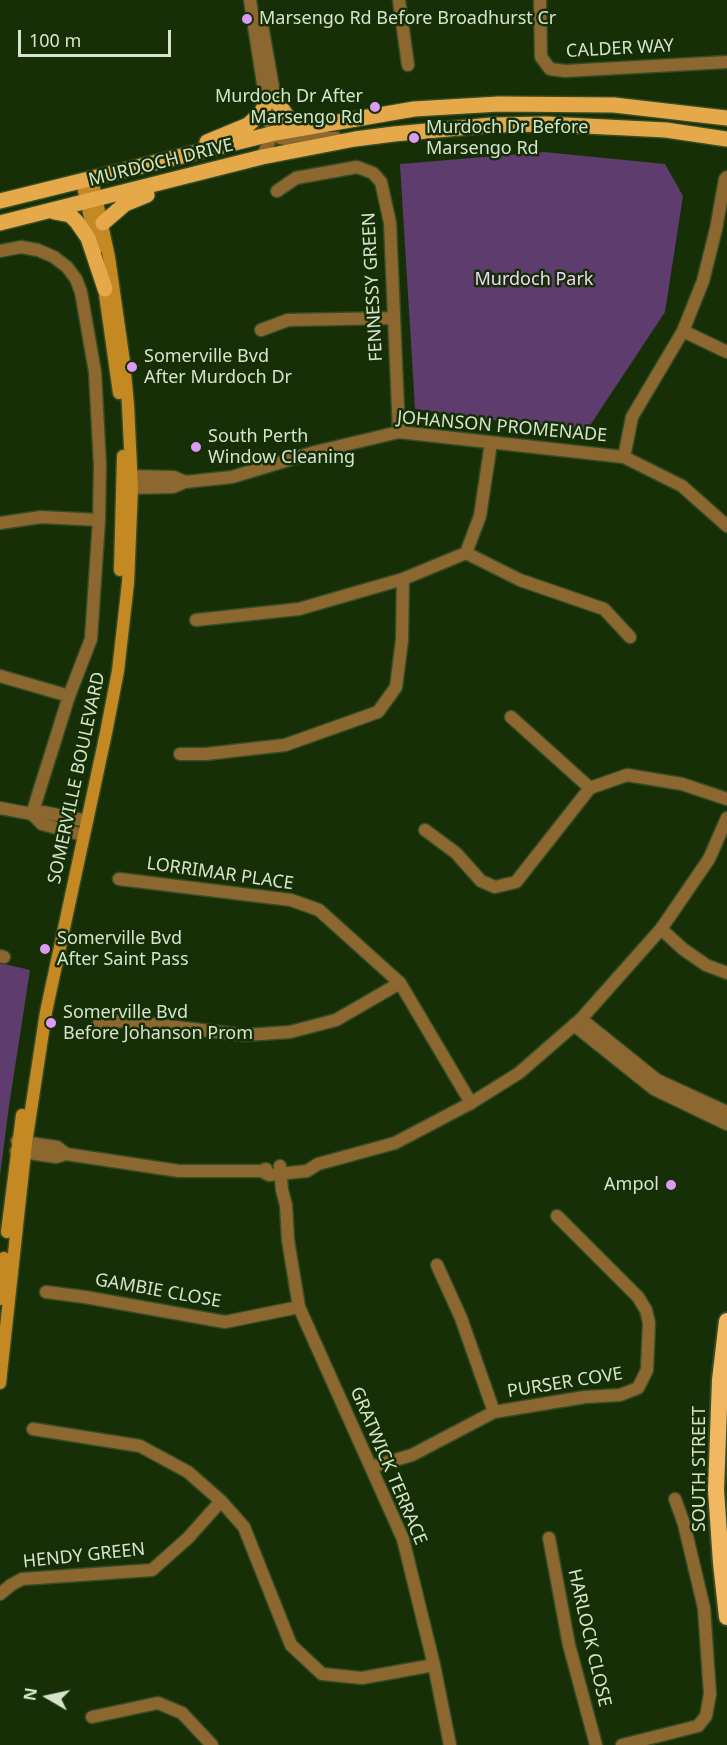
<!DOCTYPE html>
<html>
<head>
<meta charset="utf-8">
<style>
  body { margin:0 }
  #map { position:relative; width:727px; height:1745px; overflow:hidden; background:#172f06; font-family:"Noto Sans",sans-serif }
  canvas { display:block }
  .north { position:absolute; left:18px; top:1667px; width:60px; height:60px; -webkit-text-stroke:4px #172f06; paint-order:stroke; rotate:279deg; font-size:16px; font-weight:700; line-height:24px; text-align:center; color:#d4e4cd }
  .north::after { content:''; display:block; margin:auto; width:21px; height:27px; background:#d4e4cd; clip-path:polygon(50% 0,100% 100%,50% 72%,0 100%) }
  .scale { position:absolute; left:18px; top:30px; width:153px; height:27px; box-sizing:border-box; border:3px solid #d4e4cd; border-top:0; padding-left:8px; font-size:18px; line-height:21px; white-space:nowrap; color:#d4e4cd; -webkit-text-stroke:4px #172f06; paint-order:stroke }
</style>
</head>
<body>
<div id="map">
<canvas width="727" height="1745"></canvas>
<div class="north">N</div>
<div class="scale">100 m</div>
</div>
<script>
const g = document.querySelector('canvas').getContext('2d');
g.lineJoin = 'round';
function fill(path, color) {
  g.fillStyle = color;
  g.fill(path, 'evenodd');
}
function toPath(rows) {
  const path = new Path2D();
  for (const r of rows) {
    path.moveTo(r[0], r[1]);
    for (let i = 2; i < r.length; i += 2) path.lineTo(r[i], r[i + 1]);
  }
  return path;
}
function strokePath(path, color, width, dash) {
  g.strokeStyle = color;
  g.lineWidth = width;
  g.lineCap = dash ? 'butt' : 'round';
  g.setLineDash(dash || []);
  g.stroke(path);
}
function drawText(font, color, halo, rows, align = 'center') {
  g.font = font + ' "Noto Sans",sans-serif';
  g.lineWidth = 5;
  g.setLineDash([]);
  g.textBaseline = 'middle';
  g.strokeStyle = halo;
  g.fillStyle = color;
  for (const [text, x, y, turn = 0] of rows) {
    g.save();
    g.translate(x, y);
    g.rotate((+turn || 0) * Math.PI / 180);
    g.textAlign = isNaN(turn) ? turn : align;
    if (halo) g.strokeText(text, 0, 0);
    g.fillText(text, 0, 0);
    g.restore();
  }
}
fill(toPath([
  [544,152,665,164,683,196,665,312,585,433,415,409,400,164],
  [0,963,30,970,9,1106,0,1176]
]), '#5e3c6d');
const minor = toPath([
  [399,0,408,65],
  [540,0,541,57,550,69,565,71,727,62],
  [277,191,296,178,357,167,373,173,381,182,390,223,399,432],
  [0,251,21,247,38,250,54,257,67,267,76,279,81,292,95,372,100,465,99,520,91,639,69,696,32,814],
  [261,330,288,320,393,318],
  [683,331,727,352],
  [624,457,632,417,683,331,703,281,716,229,725,179,727,177],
  [0,523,41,517,99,520],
  [466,553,520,580,604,609,630,637],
  [196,620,299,609,403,579,466,553,480,516,491,443],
  [0,676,69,696],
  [511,717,590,788],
  [180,754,206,754,285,745,378,712,396,687,402,640,403,579],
  [0,808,32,814,43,812,87,821],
  [32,814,42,824,83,835],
  [425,830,456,853,481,881,495,887,516,882,590,788,627,775,682,784,727,799],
  [119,879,291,900,319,910,400,983,471,1103],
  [661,929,683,949,706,965,727,973],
  [0,956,4,957],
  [581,1019,657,1080,727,1112],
  [99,1023,124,1021,245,1035,290,1032,336,1020,400,983],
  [574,1025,654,1089,727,1124],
  [437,1265,461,1318,494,1412],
  [46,1292,85,1297,225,1322,299,1307],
  [33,1429,140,1446,188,1472,221,1501,244,1527,291,1645,322,1674,362,1678,434,1665],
  [371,1467,412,1455,494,1412,585,1397,620,1395,638,1388,647,1370,649,1323,646,1310,638,1297,557,1216],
  [549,1538,569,1645,596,1745],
  [0,1594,11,1585,22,1579,152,1570,188,1538,221,1501],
  [92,1717,158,1703,182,1713,212,1745],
  [622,1745,698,1726,706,1716,710,1694,704,1608,684,1524,675,1499]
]);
const tertiary = toPath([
  [250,0,269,122,275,133,280,138,298,141,321,138,336,138],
  [262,157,279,121,262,25],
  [123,476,174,477,185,482],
  [124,488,173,487,185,482,232,477,315,452,399,432,624,457,682,486,727,526],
  [17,1141,57,1147,66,1154],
  [16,1151,56,1157,66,1154,179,1171,261,1171,266,1169],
  [280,1166,282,1190,286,1205,288,1240,299,1307,403,1539,434,1665,450,1745],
  [261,1171,269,1175,307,1171,318,1164,395,1143,471,1103,519,1073,581,1019,661,929,709,859,727,818]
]);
const secondary = toPath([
  [82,182,97,248],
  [103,280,119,393],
  [120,570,123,456],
  [7,1232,22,1115],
  [0,1299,4,1258],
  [0,1383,26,1143,46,1012,106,733,118,671,128,583,132,488,128,405,124,362,109,257,92,179]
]);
const primary = toPath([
  [276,100,288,118,304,127],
  [207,142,248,125,261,113,266,103],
  [0,201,275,133,414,109,499,104,614,105,727,118],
  [54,212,70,215,77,222,88,238,105,289],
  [0,223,262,157,355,139,394,134,492,125,546,124,666,130,727,139],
  [103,223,125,204,147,195]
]);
const trunk = toPath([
  [727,1321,720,1380,716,1490,721,1563,727,1617]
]);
strokePath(minor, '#354c26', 15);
strokePath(tertiary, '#354c26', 15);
strokePath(secondary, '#354c26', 15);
strokePath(primary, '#354c26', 18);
strokePath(trunk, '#354c26', 20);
strokePath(minor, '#8c672f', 12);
strokePath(tertiary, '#8c672f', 12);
strokePath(secondary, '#c58924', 12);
strokePath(primary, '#e6a94a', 15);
strokePath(trunk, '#f2b861', 16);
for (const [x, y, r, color] of [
  [247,19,6,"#da9af6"],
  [375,107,6,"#da9af6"],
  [414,138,6,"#da9af6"],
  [132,367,6,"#da9af6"],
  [196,447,6,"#da9af6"],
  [45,949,6,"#da9af6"],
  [51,1023,6,"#da9af6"],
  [671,1185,6,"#da9af6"]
]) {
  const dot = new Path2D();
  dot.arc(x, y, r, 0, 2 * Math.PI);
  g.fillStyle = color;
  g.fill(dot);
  strokePath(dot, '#172f06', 2);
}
drawText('18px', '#d4e4cd', '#172f06', [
  ["Marsengo Rd Before Broadhurst Cr",259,19],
  ["Murdoch Dr After",363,97,"right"],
  ["Marsengo Rd",363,118,"right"],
  ["Murdoch Dr Before",426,128],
  ["Marsengo Rd",426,149],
  ["Somerville Bvd",144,357],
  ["After Murdoch Dr",144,378],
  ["South Perth",208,437],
  ["Window Cleaning",208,458],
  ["Somerville Bvd",57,939],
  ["After Saint Pass",57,960],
  ["Somerville Bvd",63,1013],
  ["Before Johanson Prom",63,1034],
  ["Ampol",659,1185,"right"]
], 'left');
drawText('18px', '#d4e4cd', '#172f06', [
  ["CALDER WAY",620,49,-3],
  ["MURDOCH DRIVE",161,163,-14],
  ["FENNESSY GREEN",373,287,-93],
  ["JOHANSON PROMENADE",502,427,5],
  ["SOMERVILLE BOULEVARD",77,778,-78],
  ["LORRIMAR PLACE",220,874,8],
  ["GAMBIE CLOSE",158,1291,10],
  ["PURSER COVE",565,1383,-9],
  ["GRATWICK TERRACE",388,1466,67],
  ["SOUTH STREET",700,1469,-90],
  ["HENDY GREEN",84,1556,-6],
  ["HARLOCK CLOSE",589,1638,77]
]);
drawText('18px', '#f0d3fe', '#172f06', [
  ["Murdoch Park",534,280]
]);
</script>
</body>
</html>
